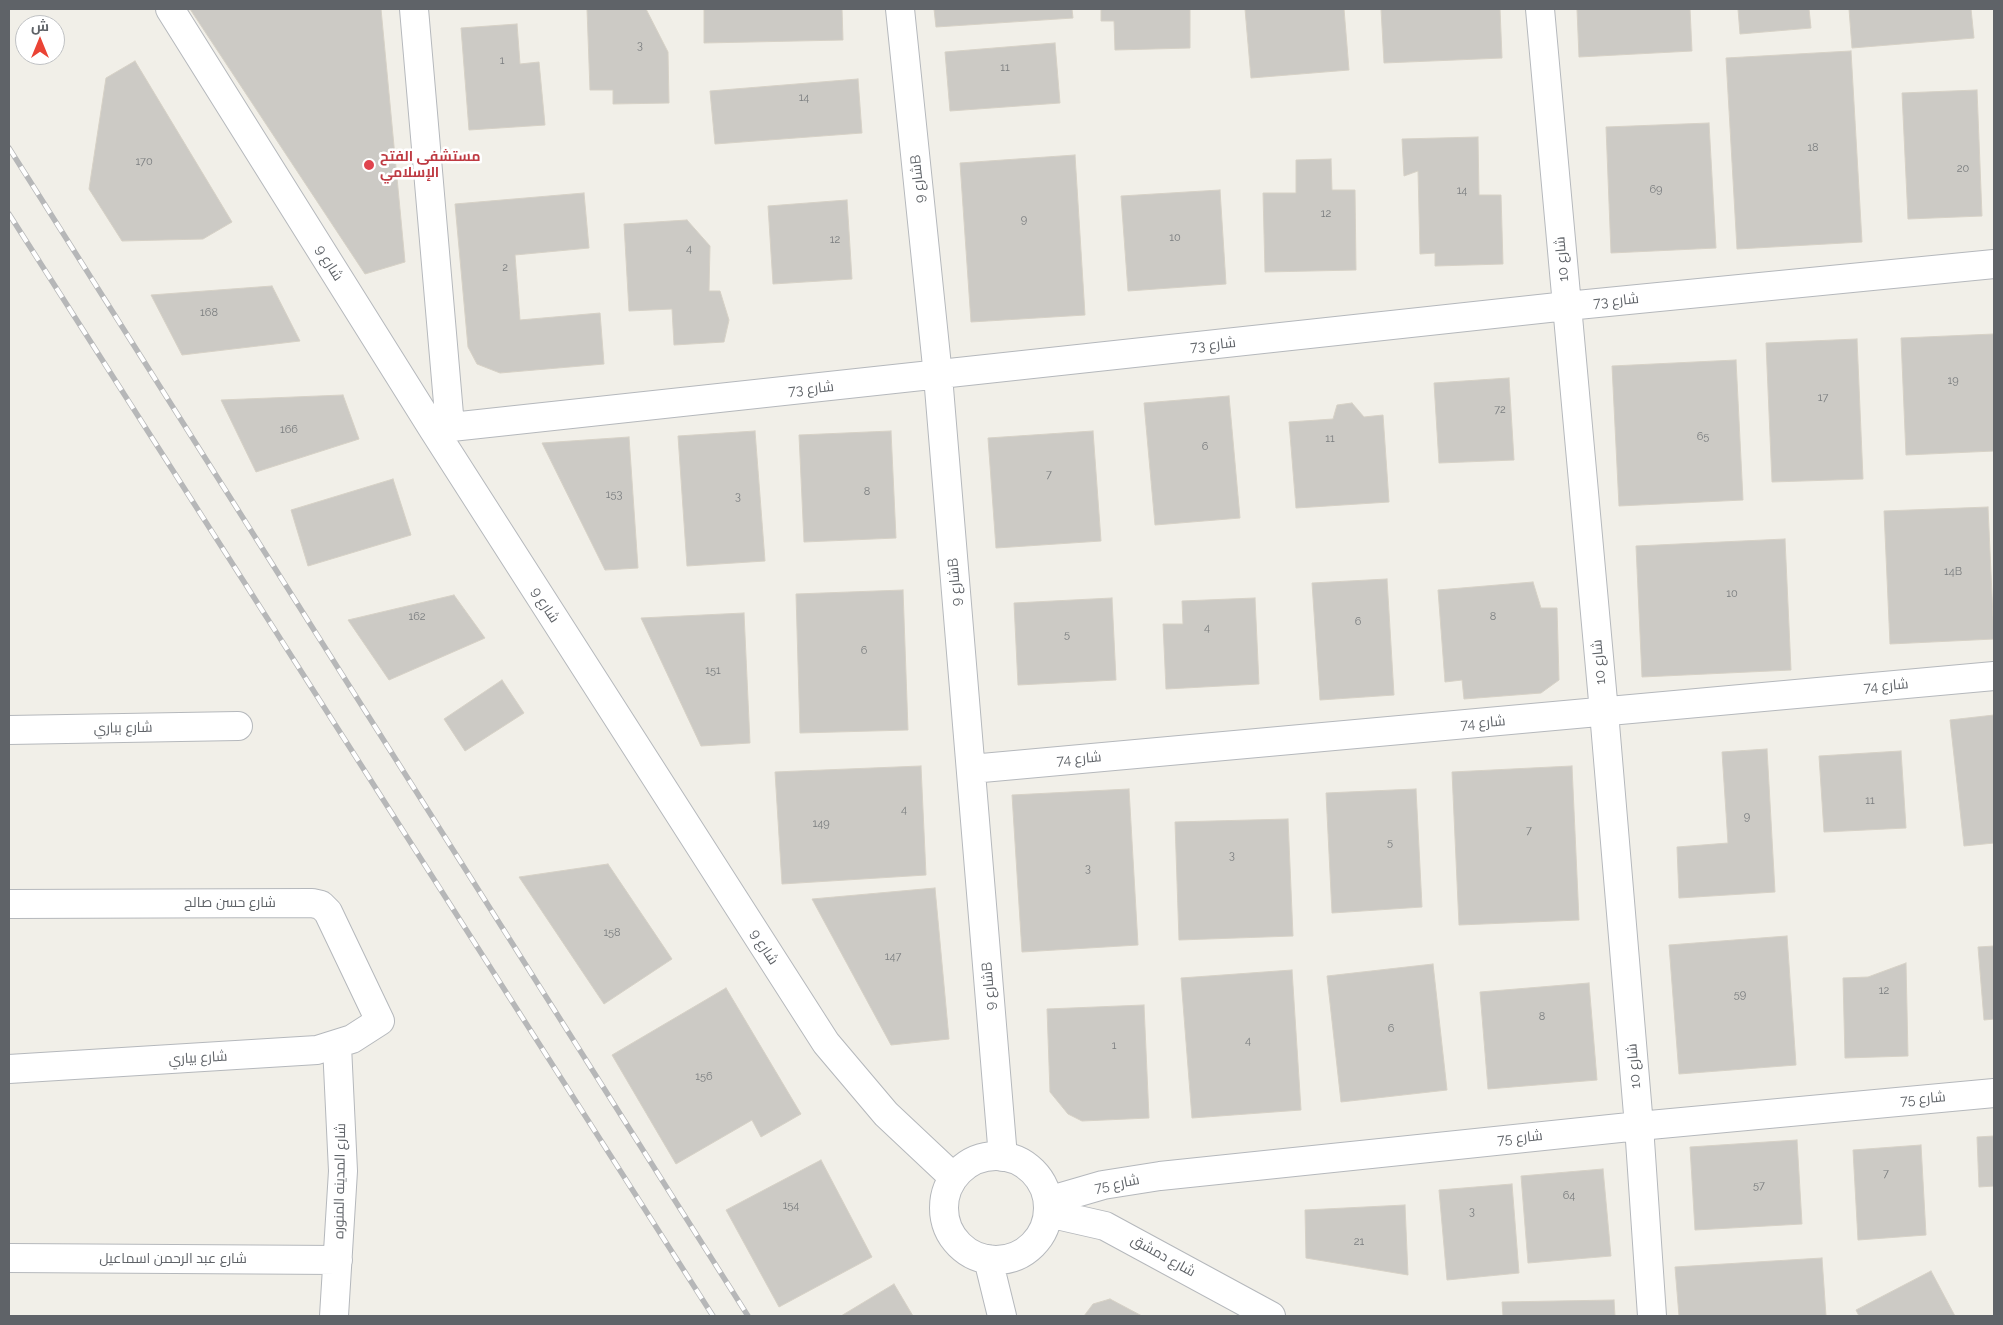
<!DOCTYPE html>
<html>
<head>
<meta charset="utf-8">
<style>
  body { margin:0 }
  #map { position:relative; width:2003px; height:1325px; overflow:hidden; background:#f1efe8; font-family:Raleway,Cairo,sans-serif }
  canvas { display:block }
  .frame { position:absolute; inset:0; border:10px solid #5f6368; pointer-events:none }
  .north { position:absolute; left:15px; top:15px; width:50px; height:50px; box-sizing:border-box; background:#fff; border:1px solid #bfc1c3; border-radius:50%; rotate:0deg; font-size:14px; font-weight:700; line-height:20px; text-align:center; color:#5f6368 }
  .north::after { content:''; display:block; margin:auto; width:18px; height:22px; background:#ea4335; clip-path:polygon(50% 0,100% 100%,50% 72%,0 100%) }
</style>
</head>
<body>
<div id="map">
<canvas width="2003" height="1325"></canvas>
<div class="frame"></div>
<div class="north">ش</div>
</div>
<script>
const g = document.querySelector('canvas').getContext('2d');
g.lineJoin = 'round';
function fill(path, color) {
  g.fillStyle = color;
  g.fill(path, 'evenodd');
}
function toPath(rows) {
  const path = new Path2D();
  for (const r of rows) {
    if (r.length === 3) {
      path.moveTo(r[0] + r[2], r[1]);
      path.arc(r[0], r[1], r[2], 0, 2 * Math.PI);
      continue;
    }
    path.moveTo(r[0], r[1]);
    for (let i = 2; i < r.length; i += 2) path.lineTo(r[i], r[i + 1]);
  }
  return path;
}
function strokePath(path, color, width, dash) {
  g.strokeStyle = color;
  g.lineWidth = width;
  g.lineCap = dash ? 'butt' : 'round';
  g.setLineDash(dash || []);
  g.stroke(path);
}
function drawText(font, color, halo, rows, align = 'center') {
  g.font = font + ' Raleway,Cairo,sans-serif';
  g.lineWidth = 5;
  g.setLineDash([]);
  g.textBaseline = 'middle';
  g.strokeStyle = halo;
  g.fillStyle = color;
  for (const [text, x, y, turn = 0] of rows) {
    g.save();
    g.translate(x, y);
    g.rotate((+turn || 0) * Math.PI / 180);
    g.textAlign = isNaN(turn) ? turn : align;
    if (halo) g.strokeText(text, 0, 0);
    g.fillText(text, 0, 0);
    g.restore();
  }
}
const building = toPath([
  [190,9,381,9,405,262,365,274,190,9],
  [587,9,646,9,668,52,669,103,613,104,613,90,590,90,587,9],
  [704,9,842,9,843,40,704,43,704,9],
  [934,9,1072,9,1073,18,936,27,934,9],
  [1101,9,1190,9,1190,48,1115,50,1114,21,1101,21,1101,9],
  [1245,9,1344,9,1349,70,1251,78,1245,9],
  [1381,9,1500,9,1502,58,1384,63,1381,9],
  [1577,9,1690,9,1692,51,1579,57,1577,9],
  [1738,9,1809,9,1811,28,1740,34,1738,9],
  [1849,9,1971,9,1974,38,1852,48,1849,9],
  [517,24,520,64,539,62,545,125,469,130,461,28,517,24],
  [1055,43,1060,103,950,111,945,52,1055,43],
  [1851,51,1862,242,1737,249,1726,58,1851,51],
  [135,61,232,222,203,239,122,241,89,189,106,78,135,61],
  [858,79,862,133,715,144,710,91,858,79],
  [1977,90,1982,216,1908,219,1902,93,1977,90],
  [1709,123,1716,248,1611,253,1606,127,1709,123],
  [1478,137,1479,195,1501,195,1503,264,1435,266,1435,253,1420,254,1418,171,1404,176,1402,139,1478,137],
  [1075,155,1085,315,971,322,960,163,1075,155],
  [1331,159,1332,190,1355,190,1356,270,1265,272,1263,193,1296,193,1296,160,1331,159],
  [1220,190,1226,284,1128,291,1121,196,1220,190],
  [584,193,589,248,515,255,520,320,600,313,604,364,500,373,477,364,468,347,455,204,584,193],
  [847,200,852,279,773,284,768,206,847,200],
  [687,220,710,246,709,291,720,291,729,320,724,342,674,345,672,309,629,311,624,224,687,220],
  [272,286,300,341,182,355,151,295,272,286],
  [1994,334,1994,451,1906,455,1901,338,1994,334],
  [1857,339,1863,479,1772,482,1766,343,1857,339],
  [1736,360,1743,500,1619,506,1612,366,1736,360],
  [1509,378,1514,460,1439,463,1434,383,1509,378],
  [343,395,359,439,256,472,221,400,343,395],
  [1229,396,1240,518,1155,525,1144,403,1229,396],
  [1352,403,1364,417,1383,415,1389,502,1296,508,1289,422,1333,419,1337,405,1352,403],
  [755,431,765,561,687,566,678,436,755,431],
  [891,431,896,538,804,542,799,435,891,431],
  [1093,431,1101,541,996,548,988,438,1093,431],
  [629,437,638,568,605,570,542,443,629,437],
  [393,479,411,535,308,566,291,510,393,479],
  [1988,507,1994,639,1890,644,1884,511,1988,507],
  [1785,539,1791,670,1642,677,1636,546,1785,539],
  [1387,579,1394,695,1320,700,1312,583,1387,579],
  [1533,582,1541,608,1557,608,1559,680,1541,693,1464,699,1462,680,1445,682,1438,590,1533,582],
  [903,590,908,730,800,733,796,594,903,590],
  [454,595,485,638,389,680,348,620,454,595],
  [1112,598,1116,680,1018,685,1014,603,1112,598],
  [1255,598,1259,684,1166,689,1163,624,1183,624,1182,601,1255,598],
  [744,613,750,743,701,746,641,618,744,613],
  [502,680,524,713,465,751,444,719,502,680],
  [1994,715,1994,843,1964,846,1950,720,1994,715],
  [1767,749,1775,892,1679,898,1677,847,1728,843,1722,752,1767,749],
  [1901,751,1906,828,1824,832,1819,756,1901,751],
  [921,766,926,875,782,884,775,772,921,766],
  [1572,766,1579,920,1459,925,1452,772,1572,766],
  [1129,789,1138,945,1022,952,1012,795,1129,789],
  [1416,789,1422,907,1332,913,1326,793,1416,789],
  [1288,819,1293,936,1179,940,1175,822,1288,819],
  [608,864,672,959,604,1004,519,877,608,864],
  [935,888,949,1039,891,1045,812,899,935,888],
  [1787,936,1796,1065,1679,1074,1669,945,1787,936],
  [1994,946,1994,1019,1984,1020,1978,947,1994,946],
  [1906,963,1908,1056,1845,1058,1843,978,1868,977,1906,963],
  [1433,964,1447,1090,1341,1102,1327,976,1433,964],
  [1292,970,1301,1110,1192,1118,1181,978,1292,970],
  [1589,983,1597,1080,1488,1089,1480,992,1589,983],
  [726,988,801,1114,761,1137,752,1120,676,1164,612,1055,726,988],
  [1144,1005,1149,1118,1082,1121,1068,1114,1050,1092,1047,1009,1144,1005],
  [1994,1136,1994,1186,1979,1187,1977,1137,1994,1136],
  [1797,1140,1802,1224,1695,1230,1690,1147,1797,1140],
  [1921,1145,1926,1235,1858,1240,1853,1150,1921,1145],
  [821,1160,872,1257,779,1307,726,1210,821,1160],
  [1603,1169,1611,1256,1528,1263,1521,1176,1603,1169],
  [1512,1184,1519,1273,1447,1280,1439,1190,1512,1184],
  [1405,1205,1408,1275,1306,1258,1305,1210,1405,1205],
  [1822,1258,1826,1316,1679,1316,1675,1267,1822,1258],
  [1931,1271,1955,1316,1859,1316,1856,1310,1931,1271],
  [894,1284,913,1316,841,1316,894,1284],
  [1110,1299,1142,1316,1084,1316,1093,1304,1110,1299],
  [1614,1300,1615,1316,1503,1316,1502,1302,1614,1300]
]);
fill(building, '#cccac5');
strokePath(building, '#d6d1c6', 1);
const street = toPath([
  [170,9,433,429,826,1043,886,1114,953,1177],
  [414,9,450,426],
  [900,9,938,376,1003,1157],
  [1540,9,1604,712,1639,1126,1652,1316],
  [433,429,1567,306,1994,264],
  [9,730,238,726],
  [971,769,1994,676],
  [9,904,312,903,321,905,328,912,380,1021,352,1039,317,1050,9,1069],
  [996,1208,52],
  [1048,1201,1103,1185,1160,1176,1639,1126,1994,1093],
  [1048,1213,1105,1226,1271,1316],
  [9,1258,338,1260],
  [988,1259,1002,1316],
  [334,1316,343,1171,337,1046]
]);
strokePath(street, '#b5b8bc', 30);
strokePath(street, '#fff', 28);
const rail = toPath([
  [9,148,748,1316],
  [9,214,713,1316]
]);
strokePath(rail, '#b6b7b8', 5.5);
strokePath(rail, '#fff', 4, [11]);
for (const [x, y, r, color] of [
  [369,165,6,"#e0444e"]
]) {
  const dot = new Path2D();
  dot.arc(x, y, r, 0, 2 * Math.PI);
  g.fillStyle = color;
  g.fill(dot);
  strokePath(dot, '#fff', 2);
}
drawText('11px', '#7a7d7f', null, [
  ["3",640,46],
  ["1",502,61],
  ["11",1005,68],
  ["14",804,98],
  ["18",1813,148],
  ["170",144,162],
  ["20",1963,169],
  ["69",1656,190],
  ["14",1462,191],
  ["12",1326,214],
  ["9",1024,220],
  ["10",1175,238],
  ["12",835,240],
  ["4",689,249],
  ["2",505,268],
  ["168",209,313],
  ["19",1953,381],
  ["17",1823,398],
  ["72",1500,410],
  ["166",289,430],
  ["65",1703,437],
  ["11",1330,439],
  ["6",1205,447],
  ["7",1049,475],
  ["8",867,492],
  ["153",614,495],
  ["3",738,497],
  ["14B",1953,572],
  ["10",1732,594],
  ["162",417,617],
  ["8",1493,617],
  ["6",1358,622],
  ["4",1207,628],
  ["5",1067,635],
  ["6",864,651],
  ["151",713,671],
  ["11",1870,801],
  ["4",904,810],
  ["9",1747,817],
  ["149",821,824],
  ["7",1529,831],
  ["5",1390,843],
  ["3",1232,856],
  ["3",1088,869],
  ["158",612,933],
  ["147",893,957],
  ["12",1884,991],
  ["59",1740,995],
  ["8",1542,1017],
  ["6",1391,1029],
  ["4",1248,1041],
  ["1",1114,1046],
  ["156",704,1077],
  ["7",1886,1174],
  ["57",1759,1186],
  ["64",1569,1196],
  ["154",791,1206],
  ["3",1472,1212],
  ["21",1359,1242]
]);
drawText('bold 14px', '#be3a42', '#fff', [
  ["مستشفى الفتح",380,157],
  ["الإسلامي",380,173]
], 'left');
drawText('14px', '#5f6368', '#fff', [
  ["شارع 9B",918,179,-96],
  ["شارع 10",1562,259,-95],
  ["شارع 9",329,263,58],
  ["شارع 73",1616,301,-6],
  ["شارع 73",1213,345,-6],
  ["شارع 73",811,389,-6],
  ["شارع 9B",955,582,-95],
  ["شارع 9",545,605,57],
  ["شارع 10",1599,662,-95],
  ["شارع 74",1886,686,-5],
  ["شارع 74",1483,723,-5],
  ["شارع بباري",123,728,-1],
  ["شارع 74",1079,759,-5],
  ["شارع حسن صالح",230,903],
  ["شارع 9",764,947,57],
  ["شارع 9B",989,986,-95],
  ["شارع بياري",198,1058,-3],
  ["شارع 10",1634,1066,-95],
  ["شارع 75",1923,1099,-5],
  ["شارع 75",1520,1138,-6],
  ["شارع المدينه المنوره",340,1181,-89],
  ["شارع 75",1117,1184,-11],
  ["شارع دمشق",1163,1256,29],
  ["شارع عبد الرحمن اسماعيل",173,1259]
]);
</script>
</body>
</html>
